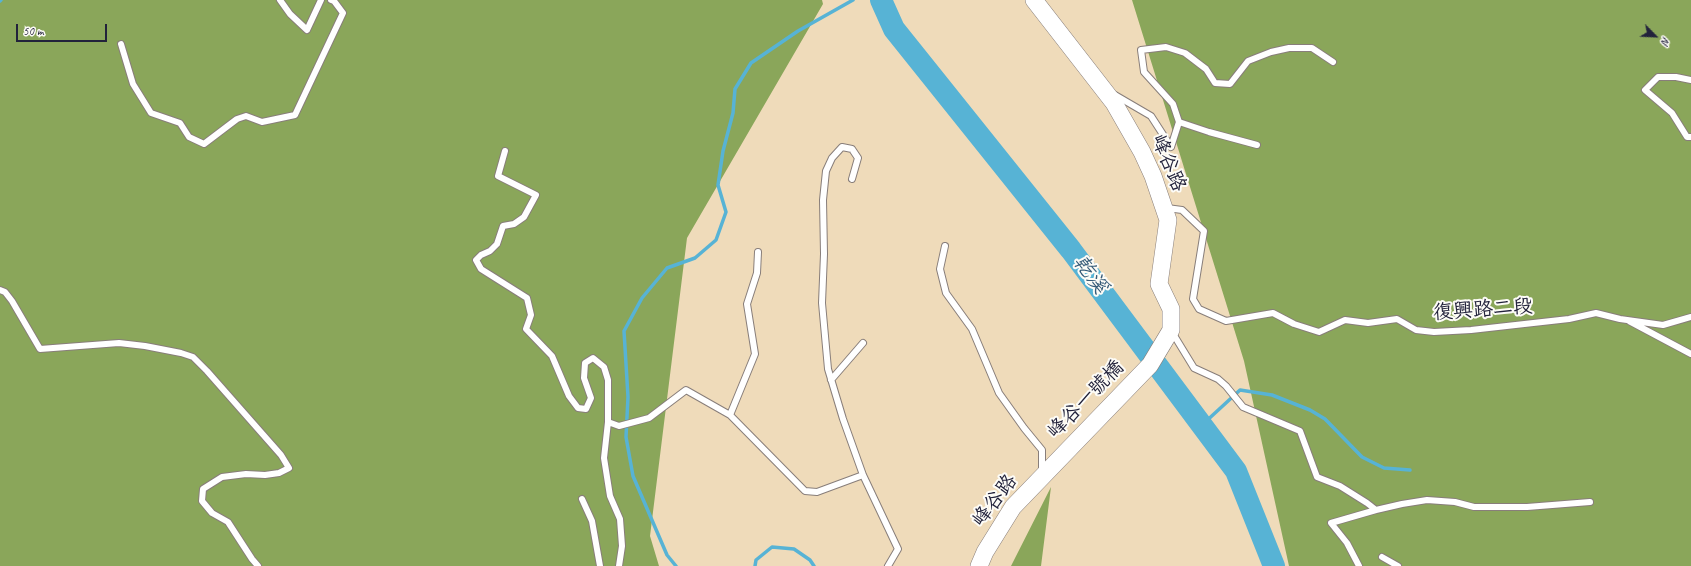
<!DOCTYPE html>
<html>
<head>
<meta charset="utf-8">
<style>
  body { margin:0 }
  #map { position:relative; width:1691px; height:566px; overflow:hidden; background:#efdbba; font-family:Caveat,sans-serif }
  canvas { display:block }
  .north { position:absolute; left:1635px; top:16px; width:40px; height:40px; -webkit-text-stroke:3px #fdfcf7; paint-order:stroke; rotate:114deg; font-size:11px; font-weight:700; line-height:16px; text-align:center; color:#22223b }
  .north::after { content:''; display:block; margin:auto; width:14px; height:18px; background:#22223b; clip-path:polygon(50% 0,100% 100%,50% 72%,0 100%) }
  .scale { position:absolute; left:16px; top:24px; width:91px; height:18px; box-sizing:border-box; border:2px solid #22223b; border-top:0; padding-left:5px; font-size:12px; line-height:14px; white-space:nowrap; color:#22223b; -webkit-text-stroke:3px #fdfcf7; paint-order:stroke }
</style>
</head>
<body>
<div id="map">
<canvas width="1691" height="566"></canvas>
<div class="north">N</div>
<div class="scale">50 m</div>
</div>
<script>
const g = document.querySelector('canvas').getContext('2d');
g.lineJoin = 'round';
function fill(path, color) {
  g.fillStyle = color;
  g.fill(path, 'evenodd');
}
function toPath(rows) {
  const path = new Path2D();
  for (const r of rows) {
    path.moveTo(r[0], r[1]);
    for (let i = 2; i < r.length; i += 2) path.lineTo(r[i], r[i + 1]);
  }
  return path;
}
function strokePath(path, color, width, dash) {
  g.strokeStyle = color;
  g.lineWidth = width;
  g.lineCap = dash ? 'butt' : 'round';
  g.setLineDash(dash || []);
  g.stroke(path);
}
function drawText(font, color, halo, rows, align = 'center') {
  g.font = font + ' Caveat,"LXGW WenKai TC",sans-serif';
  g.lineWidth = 4;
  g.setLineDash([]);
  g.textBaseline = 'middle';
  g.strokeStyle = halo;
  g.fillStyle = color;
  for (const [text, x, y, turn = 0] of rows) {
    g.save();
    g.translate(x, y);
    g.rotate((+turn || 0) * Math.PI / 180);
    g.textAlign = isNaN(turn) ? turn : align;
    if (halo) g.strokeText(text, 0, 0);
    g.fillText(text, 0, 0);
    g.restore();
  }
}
fill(toPath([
  [0,0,822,0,823,4,687,238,650,536,659,566,0,566],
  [1132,0,1691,0,1691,566,1289,566,1244,361],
  [1051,487,1041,566,1011,566]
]), '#8aa65a');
strokePath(toPath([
  [0,1,1,0],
  [1202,425,1240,390,1272,395,1310,410,1325,419,1362,457,1384,468,1410,470],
  [676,566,667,555,633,476,626,437,628,397,624,331,642,298,667,268,695,258,716,240,726,212,718,185,723,151,733,113,735,89,751,63,798,31,853,0],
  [755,566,756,560,772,547,794,549,810,560,814,566]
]), '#57b3d5', 3.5);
strokePath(toPath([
  [881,0,894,29,1071,250,1236,471,1274,566]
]), '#57b3d5', 22);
const lane = toPath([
  [280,0,290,14,307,30,321,0],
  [121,44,133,84,151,113,180,123,189,137,204,144,237,119,246,116,262,122,295,115,343,13,334,1,331,0],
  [1691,80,1676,77,1658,77,1645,90,1672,113,1687,137,1691,137],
  [1115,95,1151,116,1171,147,1179,122,1173,104,1144,72,1141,50,1166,47,1185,53,1206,69,1215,83,1230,84,1248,61,1271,52,1289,48,1312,48,1333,62],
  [1179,122,1209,132,1257,145],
  [505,151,498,176,536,195,524,217,514,224,503,226,497,244,490,251,481,255,476,260,481,269,527,298,531,315,526,329,552,356,569,396,578,408,586,409,591,398,584,378,585,363,593,358,604,367,608,380,608,422,619,426,649,418,686,390,730,415,805,491,817,492,863,475],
  [852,179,858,158,852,149,842,147,832,158,826,171,823,200,824,254,822,303,828,369,843,419,863,475,898,549,888,566],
  [1167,208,1182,210,1204,231,1193,299,1199,309,1226,321,1273,313,1294,324,1319,332,1345,320,1368,323,1397,319,1416,330,1434,332,1471,330,1569,319,1596,313,1620,319,1663,325,1691,317],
  [945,246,940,269,946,293,972,329,999,393,1024,428,1042,450,1042,471],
  [0,290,5,292,12,301,40,349,119,343,145,346,181,353,193,357,207,371,281,455,289,468,279,473,265,475,246,474,222,477,203,489,202,501,212,513,228,522,252,559,258,566],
  [1629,321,1691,354],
  [1172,332,1194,368,1218,379,1226,386,1243,407,1300,431,1317,477,1340,486,1367,503,1376,510,1331,523,1347,543,1359,566],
  [831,380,863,343],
  [730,415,755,354,747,304,757,273,758,252],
  [608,422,604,458,610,496,620,519,622,546,619,566],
  [582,499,592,521,600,566],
  [1376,510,1402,504,1427,500,1455,502,1474,507,1527,507,1590,502],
  [1382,557,1398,566]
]);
const secondary = toPath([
  [979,566,985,552,1013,507,1150,365,1171,330,1171,309,1159,284,1168,220,1153,176,1142,152,1114,103,1034,0]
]);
strokePath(lane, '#887e7a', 8);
strokePath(secondary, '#887e7a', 18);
strokePath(lane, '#fff', 6);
strokePath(secondary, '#fff', 17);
drawText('20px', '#22223b', '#fdfcf7', [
  ["峰谷路",1168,163,67],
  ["復興路二段",1483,310,-4],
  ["峰谷一號橋",1086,400,-46],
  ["峰谷路",995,501,-53]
]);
drawText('italic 21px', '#375c79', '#fdfcf7', [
  ["乾溪",1090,275,53]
]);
</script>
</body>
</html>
